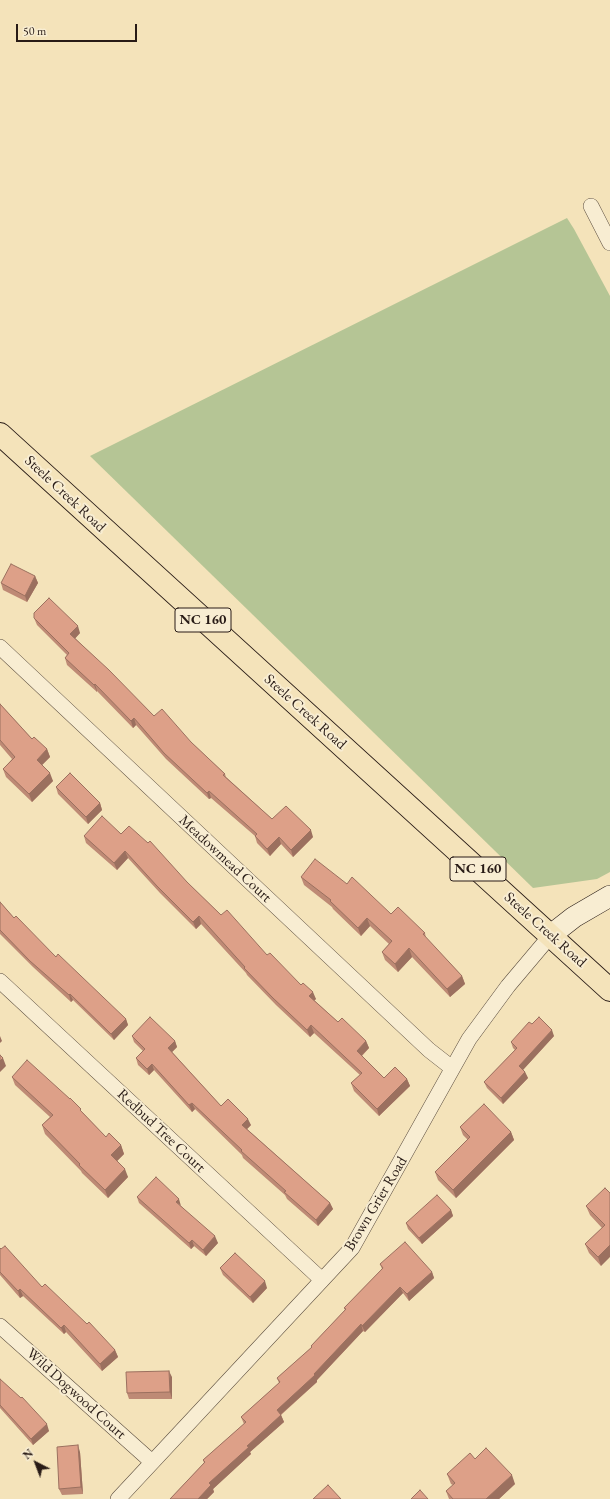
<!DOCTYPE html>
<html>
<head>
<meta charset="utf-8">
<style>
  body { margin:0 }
  #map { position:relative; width:610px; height:1499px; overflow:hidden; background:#f4e3ba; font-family:"EB Garamond",serif }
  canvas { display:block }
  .north { position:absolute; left:16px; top:1443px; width:40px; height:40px; -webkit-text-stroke:3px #f8edd2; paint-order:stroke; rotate:318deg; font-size:11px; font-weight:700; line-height:16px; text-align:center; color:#281b16 }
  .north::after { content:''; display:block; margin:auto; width:14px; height:18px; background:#281b16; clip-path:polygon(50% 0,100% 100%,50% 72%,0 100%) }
  .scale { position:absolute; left:16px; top:24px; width:121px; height:18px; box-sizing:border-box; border:2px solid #281b16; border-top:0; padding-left:5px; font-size:12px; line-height:14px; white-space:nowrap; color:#281b16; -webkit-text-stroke:3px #f8edd2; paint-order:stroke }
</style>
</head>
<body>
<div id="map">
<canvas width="610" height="1499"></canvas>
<div class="north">N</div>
<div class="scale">50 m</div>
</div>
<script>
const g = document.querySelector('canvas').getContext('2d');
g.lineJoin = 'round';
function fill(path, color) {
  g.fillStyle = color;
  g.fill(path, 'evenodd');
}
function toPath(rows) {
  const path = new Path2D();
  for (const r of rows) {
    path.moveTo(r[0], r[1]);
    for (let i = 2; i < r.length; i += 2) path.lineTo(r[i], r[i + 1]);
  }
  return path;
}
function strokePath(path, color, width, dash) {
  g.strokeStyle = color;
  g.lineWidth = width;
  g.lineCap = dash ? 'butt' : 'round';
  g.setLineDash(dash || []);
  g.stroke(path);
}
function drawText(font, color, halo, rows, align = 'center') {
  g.font = font + ' "EB Garamond",serif';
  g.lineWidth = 4;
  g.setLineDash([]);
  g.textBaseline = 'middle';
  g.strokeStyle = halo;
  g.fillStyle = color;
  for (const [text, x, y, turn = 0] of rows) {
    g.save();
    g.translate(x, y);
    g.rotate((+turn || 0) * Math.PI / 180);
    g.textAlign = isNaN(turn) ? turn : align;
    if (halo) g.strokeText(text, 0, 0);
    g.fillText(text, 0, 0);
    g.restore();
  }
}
fill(toPath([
  [567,218,574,229,610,296,610,872,597,879,533,888,90,456]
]), '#b5c595');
const minor = toPath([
  [591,206,610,243],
  [0,647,429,1050,452,1068],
  [0,981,322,1280],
  [0,1326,152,1462],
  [118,1499,352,1248,469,1039,508,986,551,935]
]);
const secondary = toPath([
  [551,935,574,917,610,896]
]);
const primary = toPath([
  [0,434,610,990]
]);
strokePath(minor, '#5b4d3f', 16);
strokePath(secondary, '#281b16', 22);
strokePath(primary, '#281b16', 24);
strokePath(minor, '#f8edd2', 15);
strokePath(secondary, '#f8edd2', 21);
strokePath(primary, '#f4e3ba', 22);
fill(toPath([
  [35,576,38,583,27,602,3,590,1,583],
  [34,618,80,633,75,638,154,716,191,742,225,774,226,777,272,819,313,837,293,857,281,844,270,856,257,843,255,836,211,798,209,799,166,759,136,725,133,728,97,691,97,692,67,665,65,658,67,655,37,625],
  [0,704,32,739,47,749,50,757,42,765,53,781,32,802,6,777,3,769,12,759,0,745],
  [56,787,100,803,102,810,88,824,58,794],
  [121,834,187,882,221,915,267,955,316,999,314,1000,338,1022,366,1041,369,1048,362,1056,384,1078,407,1079,410,1086,379,1116,354,1091,351,1083,360,1075,314,1033,310,1037,276,1005,247,975,246,973,201,924,196,929,160,893,128,858,117,870,86,843,84,836],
  [301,877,347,884,391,914,425,933,426,938,462,976,465,984,450,997,412,957,398,972,385,960,382,952,389,944,370,926,361,936,333,909,332,907,304,885],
  [0,902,14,918,56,957,126,1019,128,1025,114,1040,73,1000,71,1002,33,967,0,934],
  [532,1024,554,1036,523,1070,525,1072,528,1078,503,1104,487,1088,484,1082,515,1050,513,1048,511,1042],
  [132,1036,175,1041,177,1047,172,1052,221,1106,251,1125,247,1129,330,1203,333,1209,318,1226,287,1199,285,1195,243,1158,242,1155,195,1109,192,1112,154,1070,149,1075,138,1065,136,1058,143,1051,134,1042],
  [12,1077,83,1113,106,1137,121,1145,124,1154,117,1161,128,1177,108,1198,82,1173,81,1171,45,1134,42,1125,50,1117,15,1085],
  [460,1127,511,1132,514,1140,456,1198,438,1180,435,1172,468,1140,463,1135],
  [610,1193,601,1266,589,1253,585,1244,602,1228,590,1215,586,1206],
  [137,1197,181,1206,218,1243,206,1256,194,1246,191,1249,139,1203],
  [451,1210,453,1216,422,1244,408,1229,406,1223],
  [0,1248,42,1287,115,1350,118,1357,102,1371,66,1332,64,1334,23,1296,20,1298,0,1275],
  [380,1264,432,1272,434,1278,409,1301,403,1293,365,1332,363,1331,317,1380,317,1382,281,1415,284,1422,250,1452,251,1454,213,1489,214,1492,207,1499,170,1499,204,1463,203,1460,244,1424,241,1417,279,1383,277,1378,312,1347,311,1346,345,1310,344,1308,382,1269],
  [220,1268,267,1288,253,1303,223,1275],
  [172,1377,172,1399,129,1399,127,1393],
  [0,1379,49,1431,33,1445,0,1408],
  [80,1452,83,1494,62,1495,59,1489],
  [475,1459,515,1484,499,1499,449,1499,446,1491,453,1485,451,1484,447,1474]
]), '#be8a75');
fill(toPath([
  [35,576,38,583,27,602,25,596],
  [78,626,80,633,73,641,70,634],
  [95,684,97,691,97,692,94,685],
  [134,718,136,725,133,728,131,721],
  [47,749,50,757,39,768,37,760],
  [50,773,53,781,32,802,29,794],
  [209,791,211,798,209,799,207,793],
  [100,803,102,810,88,824,86,817],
  [311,830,313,837,293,857,291,850],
  [279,837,281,844,270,856,267,849],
  [125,851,128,858,117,870,114,863],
  [199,916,201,924,196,929,193,922],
  [367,918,370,926,361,936,358,928],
  [409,948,412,957,398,972,395,964],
  [462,976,465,984,450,997,447,989],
  [313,992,316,999,312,1003,309,996],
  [70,994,73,1000,71,1002,69,995],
  [126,1019,128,1025,114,1040,111,1034],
  [311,1025,314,1033,310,1037,307,1030],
  [552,1030,554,1036,521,1072,519,1066],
  [0,1036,2,1041,0,1043],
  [175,1041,177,1047,170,1054,168,1048],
  [366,1041,369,1048,359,1058,357,1051],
  [3,1058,6,1066,0,1072,0,1061],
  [152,1064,154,1070,149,1075,147,1069],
  [525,1072,528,1078,503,1104,501,1098],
  [407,1079,410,1086,379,1116,377,1109],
  [192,1103,195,1109,192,1112,189,1105],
  [248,1119,251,1125,245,1131,242,1125],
  [511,1132,514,1140,456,1198,453,1190],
  [121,1145,124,1154,114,1164,111,1155],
  [125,1169,128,1177,108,1198,105,1190],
  [179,1199,181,1206,176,1202],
  [330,1203,333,1209,318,1226,316,1220],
  [451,1210,453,1216,422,1244,419,1238],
  [215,1236,218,1243,206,1256,203,1250],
  [192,1240,194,1246,191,1249,189,1243],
  [610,1245,610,1257,601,1266,598,1257],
  [432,1272,434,1278,409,1301,407,1294],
  [265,1281,267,1288,253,1303,250,1297],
  [400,1287,403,1293,365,1332,362,1326],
  [20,1289,23,1296,20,1298,18,1291],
  [361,1324,363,1331,317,1380,317,1382,279,1416,277,1410,314,1374],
  [64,1325,66,1332,64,1334,61,1328],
  [115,1350,118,1357,102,1371,100,1364],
  [169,1371,172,1377,172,1399,170,1392],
  [281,1415,284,1422,250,1452,251,1454,213,1489,214,1492,207,1499,198,1499,209,1483,247,1446],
  [47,1424,49,1431,33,1445,31,1439],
  [78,1445,80,1452,83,1494,81,1487],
  [512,1475,515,1484,499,1499,486,1499]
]), '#9b705f');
const building = toPath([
  [11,564,35,576,25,596,1,583,11,564],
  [49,598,78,626,70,634,109,670,154,716,162,709,191,742,225,774,223,775,272,819,286,806,311,830,291,850,279,837,267,849,255,836,257,834,209,791,207,793,164,753,134,718,131,721,95,684,94,685,65,658,69,653,34,618,34,613,49,598],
  [0,704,32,739,34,737,47,749,37,760,50,773,29,794,3,769,15,757,0,740,0,704],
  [70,773,100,803,86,817,56,787,70,773],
  [102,816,121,834,129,826,148,843,150,841,187,882,221,915,227,910,267,955,270,953,301,985,303,983,313,992,309,996,338,1022,342,1018,366,1041,357,1051,384,1078,395,1067,407,1079,377,1109,351,1083,362,1073,311,1025,307,1030,273,998,244,968,245,967,199,916,193,922,157,886,125,851,114,863,84,836,102,816],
  [315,859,347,884,352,877,391,914,398,907,425,933,423,934,462,976,447,989,409,948,395,964,382,952,392,941,367,918,358,928,330,901,331,900,301,877,315,859],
  [0,902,14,918,16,916,56,957,58,954,126,1019,111,1034,70,994,69,995,30,961,0,930,0,902],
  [150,1017,175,1041,168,1048,221,1106,228,1099,248,1119,242,1125,330,1203,316,1220,284,1192,286,1191,241,1151,242,1150,192,1103,189,1105,152,1064,147,1069,136,1058,145,1049,132,1036,150,1017],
  [539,1017,552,1030,519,1066,525,1072,501,1098,484,1082,517,1048,511,1042,529,1022,532,1024,539,1017],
  [0,1055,3,1058,0,1061,0,1055],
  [27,1060,70,1099,70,1098,81,1109,80,1110,106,1137,109,1133,121,1145,111,1155,125,1169,105,1190,79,1165,80,1164,42,1125,53,1115,12,1077,27,1060],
  [484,1104,511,1132,453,1190,435,1172,470,1137,460,1127,484,1104],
  [156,1177,179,1199,176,1202,215,1236,203,1250,192,1240,189,1243,137,1197,156,1177],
  [605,1188,610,1193,610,1245,598,1257,585,1244,605,1225,586,1206,605,1188],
  [437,1195,451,1210,419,1238,406,1223,437,1195],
  [405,1242,432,1272,407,1294,400,1287,362,1326,361,1324,314,1374,315,1375,277,1410,281,1415,247,1446,249,1447,209,1483,211,1485,198,1499,170,1499,205,1462,203,1460,246,1422,241,1417,280,1382,277,1378,312,1347,311,1346,346,1309,344,1308,383,1268,380,1264,405,1242],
  [5,1246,42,1287,45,1284,87,1324,89,1322,115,1350,100,1364,64,1325,61,1328,20,1289,18,1291,0,1272,0,1248,1,1249,5,1246],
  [235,1253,265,1281,250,1297,220,1268,235,1253],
  [169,1371,170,1392,127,1393,126,1372,169,1371],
  [0,1379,21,1398,22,1397,47,1424,31,1439,0,1405,0,1379],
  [78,1445,81,1487,59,1489,57,1447,78,1445],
  [486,1448,512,1475,486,1499,453,1499,446,1491,455,1483,447,1474,470,1453,475,1459,486,1448],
  [328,1485,341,1499,313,1499,328,1485],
  [420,1490,428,1499,411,1499,420,1490]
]);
fill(building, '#dda088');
strokePath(building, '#9b705f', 1);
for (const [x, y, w] of [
  [203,620,56],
  [478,869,56]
]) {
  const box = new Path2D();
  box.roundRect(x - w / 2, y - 12, w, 24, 3);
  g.fillStyle = '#f8edd2';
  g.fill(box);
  strokePath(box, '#281b16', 1);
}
drawText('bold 14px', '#281b16', null, [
  ["NC 160",203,620],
  ["NC 160",478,869]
]);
drawText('15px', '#281b16', '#f8edd2', [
  ["Steele Creek Road",65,494,43],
  ["Steele Creek Road",305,712,42],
  ["Meadowmead Court",225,859,43],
  ["Steele Creek Road",545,930,42],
  ["Redbud Tree Court",161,1131,43],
  ["Brown Grier Road",376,1204,-59],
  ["Wild Dogwood Court",76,1394,42]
]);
</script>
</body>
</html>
